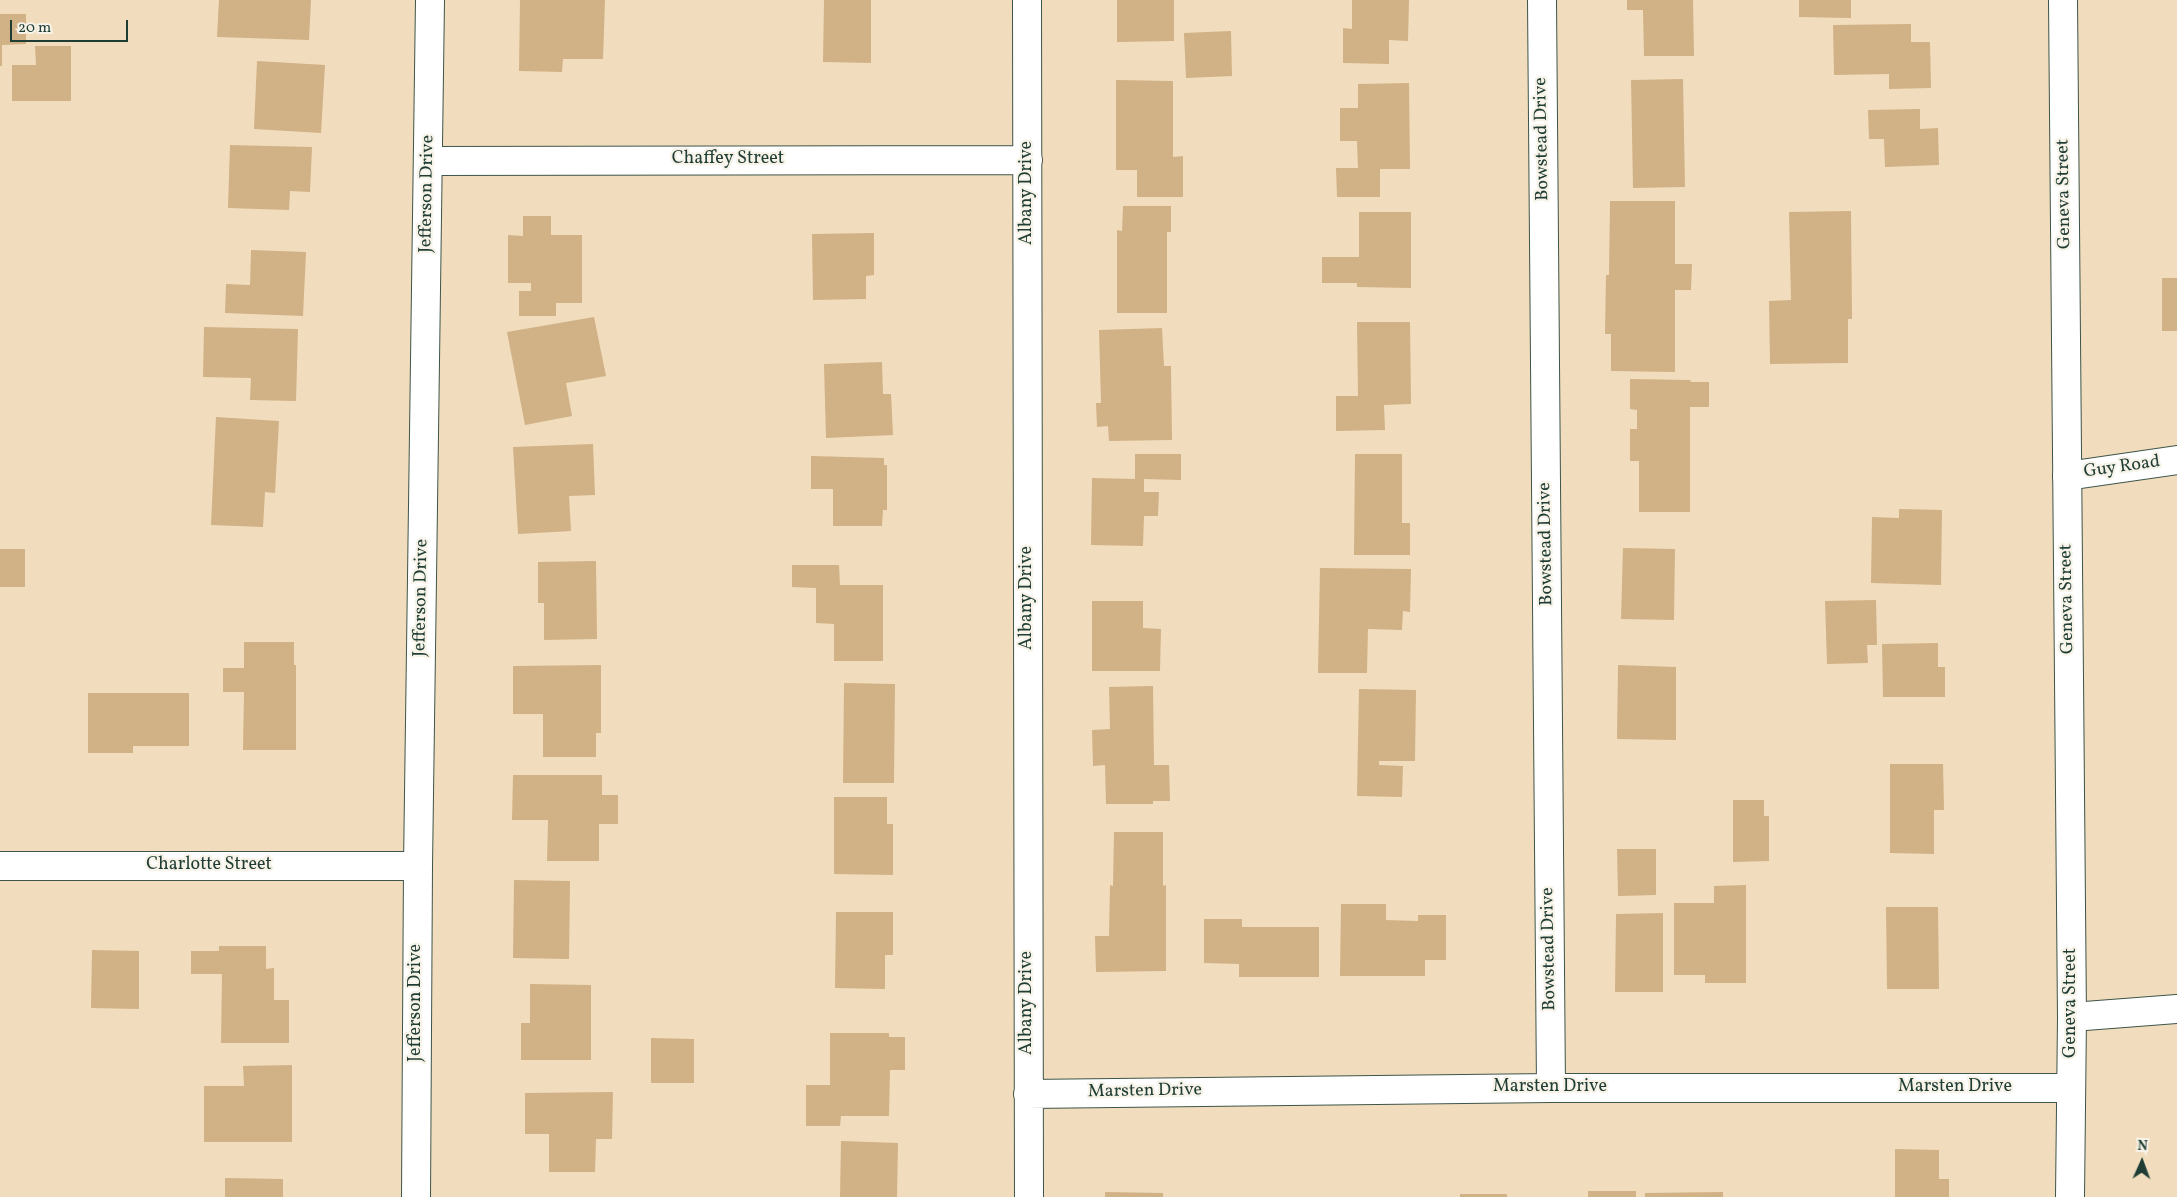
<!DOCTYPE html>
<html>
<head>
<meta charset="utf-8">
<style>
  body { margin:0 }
  #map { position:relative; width:2177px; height:1197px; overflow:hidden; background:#f1ddbd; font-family:Vollkorn,serif }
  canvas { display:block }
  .north { position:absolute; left:2117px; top:1137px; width:50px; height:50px; -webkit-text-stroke:4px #f7f3e8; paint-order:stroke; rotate:2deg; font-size:14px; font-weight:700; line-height:20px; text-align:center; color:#1f3d34 }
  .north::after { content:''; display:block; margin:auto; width:18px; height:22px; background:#1f3d34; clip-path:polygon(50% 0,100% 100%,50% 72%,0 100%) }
  .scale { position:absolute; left:10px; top:20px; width:118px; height:22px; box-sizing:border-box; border:2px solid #1f3d34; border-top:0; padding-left:6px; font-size:15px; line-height:18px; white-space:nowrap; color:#1f3d34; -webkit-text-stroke:4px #f7f3e8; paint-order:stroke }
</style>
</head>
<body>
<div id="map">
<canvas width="2177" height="1197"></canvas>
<div class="north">N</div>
<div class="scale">20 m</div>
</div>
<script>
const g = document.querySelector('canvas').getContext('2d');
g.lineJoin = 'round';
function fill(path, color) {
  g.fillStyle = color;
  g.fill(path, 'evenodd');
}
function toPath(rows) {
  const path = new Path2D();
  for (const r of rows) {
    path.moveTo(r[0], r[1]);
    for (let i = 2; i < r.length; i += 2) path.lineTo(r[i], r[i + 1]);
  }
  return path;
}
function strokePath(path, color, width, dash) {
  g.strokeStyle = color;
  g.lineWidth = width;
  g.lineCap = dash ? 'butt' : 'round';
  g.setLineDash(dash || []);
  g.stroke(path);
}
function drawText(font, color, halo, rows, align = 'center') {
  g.font = font + ' Vollkorn,serif';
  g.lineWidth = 4.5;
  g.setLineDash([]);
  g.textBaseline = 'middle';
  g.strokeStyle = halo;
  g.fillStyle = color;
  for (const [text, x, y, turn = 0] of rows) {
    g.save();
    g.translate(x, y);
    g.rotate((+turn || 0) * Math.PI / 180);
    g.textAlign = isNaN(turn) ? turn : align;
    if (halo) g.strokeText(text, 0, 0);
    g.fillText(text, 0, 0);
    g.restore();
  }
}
fill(toPath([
  [219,0,311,0,309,40,217,37],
  [520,0,605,0,603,59,563,59,562,72,519,71],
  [824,0,871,0,871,63,823,62],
  [1117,0,1174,0,1174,41,1117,42],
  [1352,0,1409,0,1408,41,1389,40,1389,64,1343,63,1343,28,1352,29],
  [1627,0,1693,0,1694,56,1644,56,1643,10,1627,10],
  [1799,0,1851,0,1851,18,1799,17],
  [0,14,26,14,26,44,2,45,2,66,0,66],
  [1911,24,1911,42,1930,42,1931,88,1889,89,1889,74,1834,75,1833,25],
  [1231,31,1232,76,1186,78,1184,33],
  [35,46,71,46,71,101,12,101,12,65,36,65],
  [257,61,325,65,321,133,254,129],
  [1683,79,1685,187,1633,188,1631,80],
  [1116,80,1173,81,1173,157,1183,156,1183,197,1137,197,1137,170,1116,170],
  [1409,83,1410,169,1380,169,1380,197,1337,197,1336,168,1358,168,1357,141,1340,141,1340,108,1358,108,1358,84],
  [1920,109,1920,129,1938,128,1939,165,1885,167,1884,139,1869,139,1868,110],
  [230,145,312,147,310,192,290,191,289,210,228,208],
  [1610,201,1675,201,1675,264,1692,264,1691,290,1675,290,1675,372,1611,371,1611,334,1605,334,1606,275,1609,275],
  [1123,206,1171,206,1171,232,1167,232,1167,313,1117,313,1117,230,1122,231],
  [1851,211,1852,319,1848,319,1848,363,1770,364,1769,301,1791,300,1789,212],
  [1359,212,1411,212,1411,288,1357,287,1357,283,1322,283,1322,257,1359,257],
  [523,216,551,216,551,235,582,235,582,303,556,303,556,316,519,316,519,291,531,291,531,283,508,283,508,235,523,236],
  [874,233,874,275,866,276,866,299,813,300,812,234],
  [251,250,306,252,303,316,225,313,226,284,250,285],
  [2162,278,2177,278,2177,331,2162,331],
  [594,317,606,376,566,383,572,416,525,425,507,332],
  [1357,322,1410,322,1411,404,1384,405,1385,430,1336,431,1336,396,1358,396],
  [204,327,298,329,296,401,250,400,251,378,203,377],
  [1162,328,1164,366,1171,366,1172,440,1109,441,1108,426,1097,427,1096,403,1101,403,1099,330],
  [882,362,883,394,891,394,893,435,826,438,824,364],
  [1630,379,1690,380,1691,382,1709,382,1709,407,1690,407,1690,512,1639,512,1639,461,1630,461,1630,429,1637,429,1637,410,1630,409],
  [216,417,279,421,275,493,265,492,263,527,211,525],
  [593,444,595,495,569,496,571,531,518,534,513,447],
  [1135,454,1181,454,1181,480,1144,479,1144,492,1159,492,1158,516,1144,516,1143,546,1091,545,1092,478,1135,479],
  [1355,454,1402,454,1402,523,1410,523,1410,555,1354,555],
  [811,456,884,458,884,465,887,465,887,510,883,510,882,526,833,526,833,489,811,489],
  [1899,509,1942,510,1941,585,1871,583,1872,517,1899,518],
  [1623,548,1675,549,1674,620,1621,619],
  [0,549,25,549,25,587,0,587],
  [596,561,597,639,544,640,544,603,538,603,538,562],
  [792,565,839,565,840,585,883,585,883,661,834,661,834,624,816,623,816,588,792,587],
  [1320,568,1411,569,1410,612,1403,611,1402,630,1368,629,1367,673,1318,673],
  [1876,600,1877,645,1867,645,1868,663,1827,664,1825,601],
  [1092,601,1143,601,1143,628,1161,629,1160,671,1092,671],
  [244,642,294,642,294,665,296,665,296,750,243,750,244,692,223,692,223,668,244,668],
  [1938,643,1938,667,1945,667,1945,697,1883,697,1882,644],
  [601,665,601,733,596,733,596,757,543,757,543,714,513,714,513,666],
  [1618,665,1676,667,1676,740,1617,739],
  [844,683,895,684,894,783,843,783],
  [1153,686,1154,765,1169,765,1170,801,1153,801,1153,804,1106,804,1105,765,1093,766,1092,730,1110,729,1109,687],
  [1359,689,1416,690,1415,761,1379,761,1379,765,1403,766,1402,797,1357,796],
  [88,693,189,693,189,746,133,746,133,753,88,753],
  [1890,764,1943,764,1944,810,1934,810,1934,854,1890,853],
  [513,775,602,775,602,795,618,795,618,824,599,824,599,861,547,861,548,820,512,820],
  [834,797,887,797,887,824,893,824,893,875,834,874],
  [1733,800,1764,800,1764,816,1769,816,1769,861,1733,862],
  [1114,832,1163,832,1163,886,1166,885,1166,971,1096,972,1095,936,1109,936,1110,885,1113,886],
  [1617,849,1656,849,1656,895,1618,896],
  [514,880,570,881,569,959,513,958],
  [1746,885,1746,983,1705,983,1705,975,1674,975,1674,903,1714,903,1714,886],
  [1341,904,1386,904,1386,920,1418,921,1418,915,1446,915,1446,960,1425,960,1425,976,1340,976],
  [1886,907,1938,907,1939,989,1887,989],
  [836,912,893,912,893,955,885,955,885,989,835,988],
  [1663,913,1663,992,1615,992,1616,914],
  [1204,919,1242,919,1242,927,1319,927,1319,977,1239,977,1239,964,1204,963],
  [219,946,266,946,266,969,274,968,274,1000,289,1000,289,1043,221,1043,222,974,191,974,191,951,219,951],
  [92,950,139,951,139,1009,91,1008],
  [530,984,591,985,591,1060,521,1060,521,1023,530,1023],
  [830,1033,889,1033,889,1037,905,1037,905,1070,890,1070,889,1116,841,1116,840,1126,806,1126,806,1085,830,1085],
  [651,1038,694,1039,694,1083,651,1083],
  [292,1065,292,1142,204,1142,204,1086,244,1086,243,1066],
  [613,1092,612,1139,596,1139,595,1172,549,1172,549,1134,525,1134,525,1093],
  [841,1141,898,1143,897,1197,840,1197],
  [1895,1149,1939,1150,1939,1179,1949,1179,1949,1197,1895,1197],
  [225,1178,283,1179,283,1197,225,1197],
  [1588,1191,1636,1191,1636,1197,1588,1197],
  [1105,1192,1163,1193,1163,1197,1105,1197],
  [1723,1192,1723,1197,1645,1197,1645,1193],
  [1460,1194,1507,1194,1507,1197,1460,1197]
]), '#d1b186');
const minor = toPath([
  [1027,0,1029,1197],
  [1542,0,1551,1088],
  [429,161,1028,160],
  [2067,476,2177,460],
  [0,866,418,866],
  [2072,1017,2177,1009],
  [1028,1094,1551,1088,2071,1088],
  [416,1197,418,866,430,0]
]);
const secondary = toPath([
  [2063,0,2072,1017,2070,1197]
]);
strokePath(minor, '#3e5549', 30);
strokePath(secondary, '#3e5549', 30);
strokePath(minor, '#fff', 28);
strokePath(secondary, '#fff', 28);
drawText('18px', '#1f3d34', '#f7f3e8', [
  ["Bowstead Drive",1543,139,-91],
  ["Chaffey Street",728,160],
  ["Albany Drive",1028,193,-90],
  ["Jefferson Drive",428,194,-89],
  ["Geneva Street",2065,194,-91],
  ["Guy Road",2122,468,-8],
  ["Bowstead Drive",1547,544,-91],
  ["Jefferson Drive",422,598,-89],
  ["Albany Drive",1028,598,-90],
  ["Geneva Street",2068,599,-91],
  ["Charlotte Street",209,866],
  ["Bowstead Drive",1550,949,-91],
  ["Jefferson Drive",417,1003,-90],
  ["Albany Drive",1028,1003,-90],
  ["Geneva Street",2072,1003,-90],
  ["Marsten Drive",1550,1088],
  ["Marsten Drive",1955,1088],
  ["Marsten Drive",1145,1092,-1]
]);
</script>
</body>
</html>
